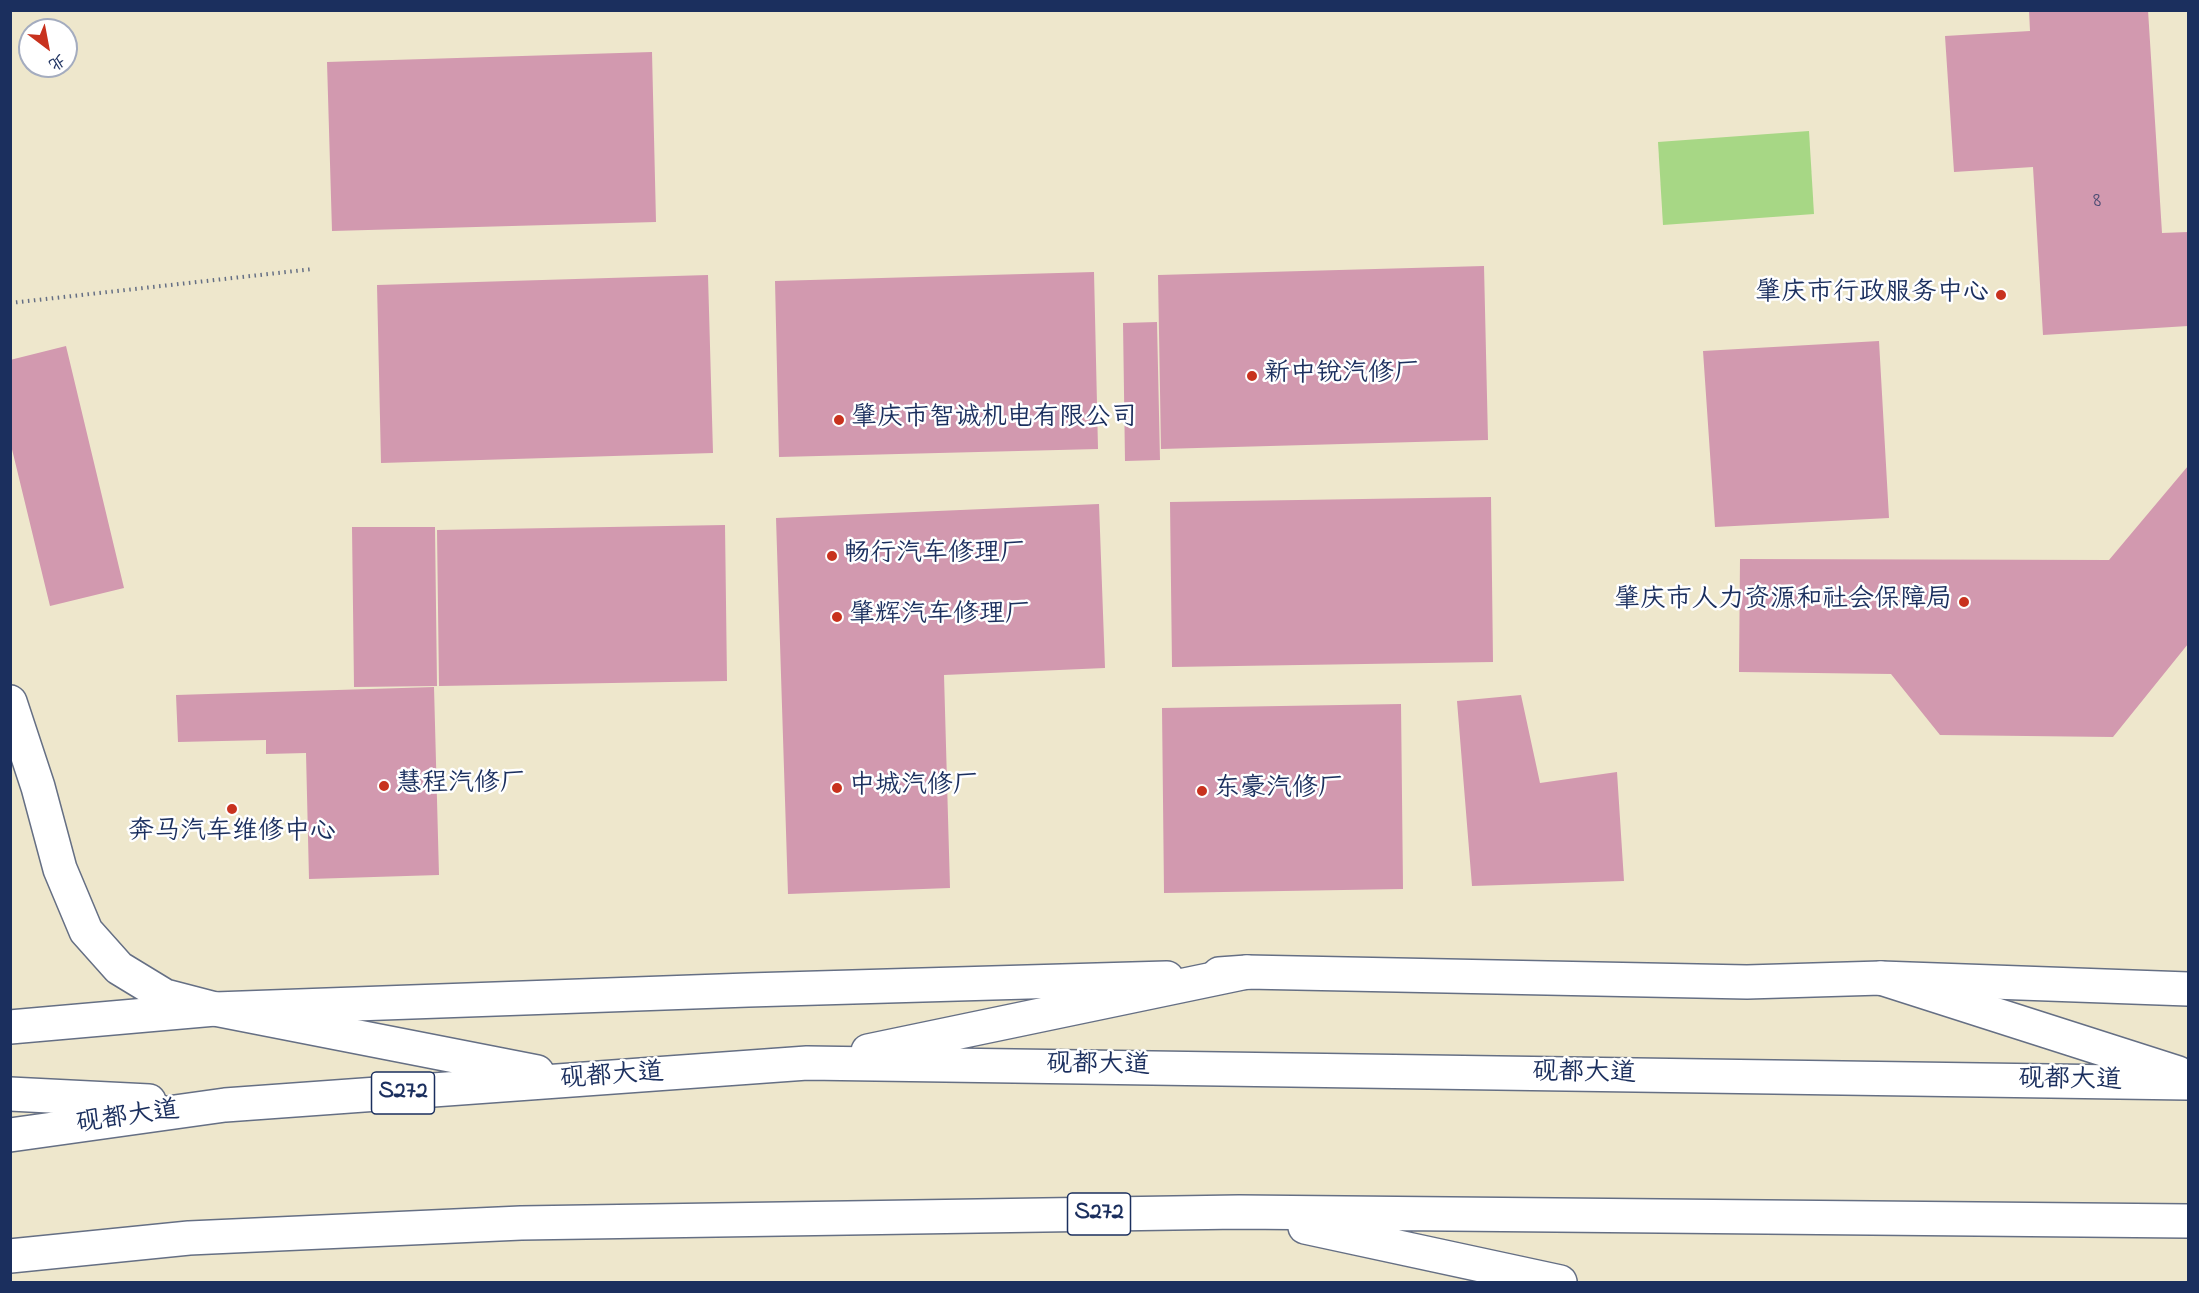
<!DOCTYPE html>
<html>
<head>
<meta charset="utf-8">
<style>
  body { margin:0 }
  #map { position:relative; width:2199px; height:1293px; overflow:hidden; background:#eee7cc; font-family:"Indie Flower","LXGW WenKai TC",sans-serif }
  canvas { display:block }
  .frame { position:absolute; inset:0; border:12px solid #1b2f5e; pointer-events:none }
  .north { position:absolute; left:18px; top:18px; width:60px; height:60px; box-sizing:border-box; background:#fff; border:2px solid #a4acbf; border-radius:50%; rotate:148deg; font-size:16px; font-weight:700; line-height:24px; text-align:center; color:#1b2f5e }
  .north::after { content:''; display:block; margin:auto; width:21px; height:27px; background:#c8321e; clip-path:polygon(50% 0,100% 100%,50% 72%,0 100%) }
</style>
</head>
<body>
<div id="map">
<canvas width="2199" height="1293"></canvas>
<div class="frame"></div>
<div class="north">北</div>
</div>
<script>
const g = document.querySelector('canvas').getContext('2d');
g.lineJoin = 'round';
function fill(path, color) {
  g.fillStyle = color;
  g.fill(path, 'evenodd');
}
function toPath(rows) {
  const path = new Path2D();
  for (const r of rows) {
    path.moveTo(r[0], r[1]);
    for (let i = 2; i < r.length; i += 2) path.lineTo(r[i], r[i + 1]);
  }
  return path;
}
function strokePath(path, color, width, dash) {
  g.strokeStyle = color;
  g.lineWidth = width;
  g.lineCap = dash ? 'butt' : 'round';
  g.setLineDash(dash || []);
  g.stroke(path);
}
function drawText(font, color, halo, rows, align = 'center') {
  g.font = font + ' "Indie Flower","LXGW WenKai TC",sans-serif';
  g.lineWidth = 5;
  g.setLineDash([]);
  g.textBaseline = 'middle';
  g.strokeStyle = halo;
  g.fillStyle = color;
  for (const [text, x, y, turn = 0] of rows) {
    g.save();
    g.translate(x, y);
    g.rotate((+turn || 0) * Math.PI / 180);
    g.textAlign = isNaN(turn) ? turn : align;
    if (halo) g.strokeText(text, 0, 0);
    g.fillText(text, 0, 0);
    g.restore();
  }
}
fill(toPath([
  [1809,131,1814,214,1663,225,1658,142]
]), '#a7d785');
fill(toPath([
  [2029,10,2148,10,2162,233,2188,232,2188,326,2043,335,2033,167,1954,172,1945,36,2030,31],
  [652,52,656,222,332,231,327,62],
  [1484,266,1488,440,1161,449,1158,275],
  [1094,272,1098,449,779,457,775,281],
  [708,275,713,453,381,463,377,285],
  [1157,322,1160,460,1125,461,1123,323],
  [1879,341,1889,518,1715,527,1703,351],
  [66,346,124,588,50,606,10,441,10,360],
  [2188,466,2188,644,2113,737,1940,735,1891,674,1739,672,1740,559,2109,560],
  [1491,497,1493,662,1172,667,1170,502],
  [1099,504,1105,668,944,675,950,888,788,894,776,518],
  [725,525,727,681,439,686,437,530],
  [352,527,435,527,437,686,354,687],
  [434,687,439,875,309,879,306,753,266,754,266,740,178,742,176,695],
  [1521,695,1540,783,1617,772,1624,881,1472,886,1457,701],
  [1401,704,1403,889,1164,893,1162,708]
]), '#d299af');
const minor = toPath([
  [1219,974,1247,972,1747,982,1881,978,2188,989],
  [10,1027,215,1009,748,990,1167,978]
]);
const major = toPath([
  [10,702,38,787,60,869,86,931,119,968,165,996,215,1009,537,1072],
  [1881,978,2178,1073],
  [868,1051,1247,972],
  [10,1094,149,1101],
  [10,1135,225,1105,807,1063,2188,1083],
  [1305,1227,1560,1282],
  [10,1256,189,1238,521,1223,1239,1212,2188,1221]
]);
strokePath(minor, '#656f84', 36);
strokePath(major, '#656f84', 36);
strokePath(toPath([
  [10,303,313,269]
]), '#656f84', 4, [1.5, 4.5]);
strokePath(minor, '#fff', 33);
strokePath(major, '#fff', 33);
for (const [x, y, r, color] of [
  [2001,295,6,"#c8321e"],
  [1252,376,6,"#c8321e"],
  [839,420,6,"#c8321e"],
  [832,556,6,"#c8321e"],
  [1964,602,6,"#c8321e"],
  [837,617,6,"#c8321e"],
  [384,786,6,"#c8321e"],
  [837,788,6,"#c8321e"],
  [1202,791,6,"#c8321e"],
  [232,809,6,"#c8321e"]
]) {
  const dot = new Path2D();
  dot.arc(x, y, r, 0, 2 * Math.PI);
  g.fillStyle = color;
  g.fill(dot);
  strokePath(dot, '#fff', 2);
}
drawText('22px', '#494a72', null, [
  ["8",2097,202]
]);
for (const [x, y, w] of [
  [403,1093,63],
  [1099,1214,63]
]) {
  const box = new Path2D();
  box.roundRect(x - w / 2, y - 21, w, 42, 4.5);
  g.fillStyle = '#fff';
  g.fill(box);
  strokePath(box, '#1b2f5e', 1.5);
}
drawText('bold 24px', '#1b2f5e', null, [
  ["S272",403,1093],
  ["S272",1099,1214]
]);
drawText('26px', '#1b2f5e', '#fff', [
  ["肇庆市行政服务中心",1989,295,"right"],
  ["新中锐汽修厂",1264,376],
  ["肇庆市智诚机电有限公司",851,420],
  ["畅行汽车修理厂",844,556],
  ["肇庆市人力资源和社会保障局",1952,602,"right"],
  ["肇辉汽车修理厂",849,617],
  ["慧程汽修厂",396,786],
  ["中城汽修厂",849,788],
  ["东豪汽修厂",1214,791],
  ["奔马汽车维修中心",232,834,"center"]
], 'left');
drawText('26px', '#1b2f5e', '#fff', [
  ["砚都大道",1098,1067,1],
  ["砚都大道",1584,1075,1],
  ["砚都大道",612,1078,-4],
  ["砚都大道",2070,1082,1],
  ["砚都大道",128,1119,-8]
]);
</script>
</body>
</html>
